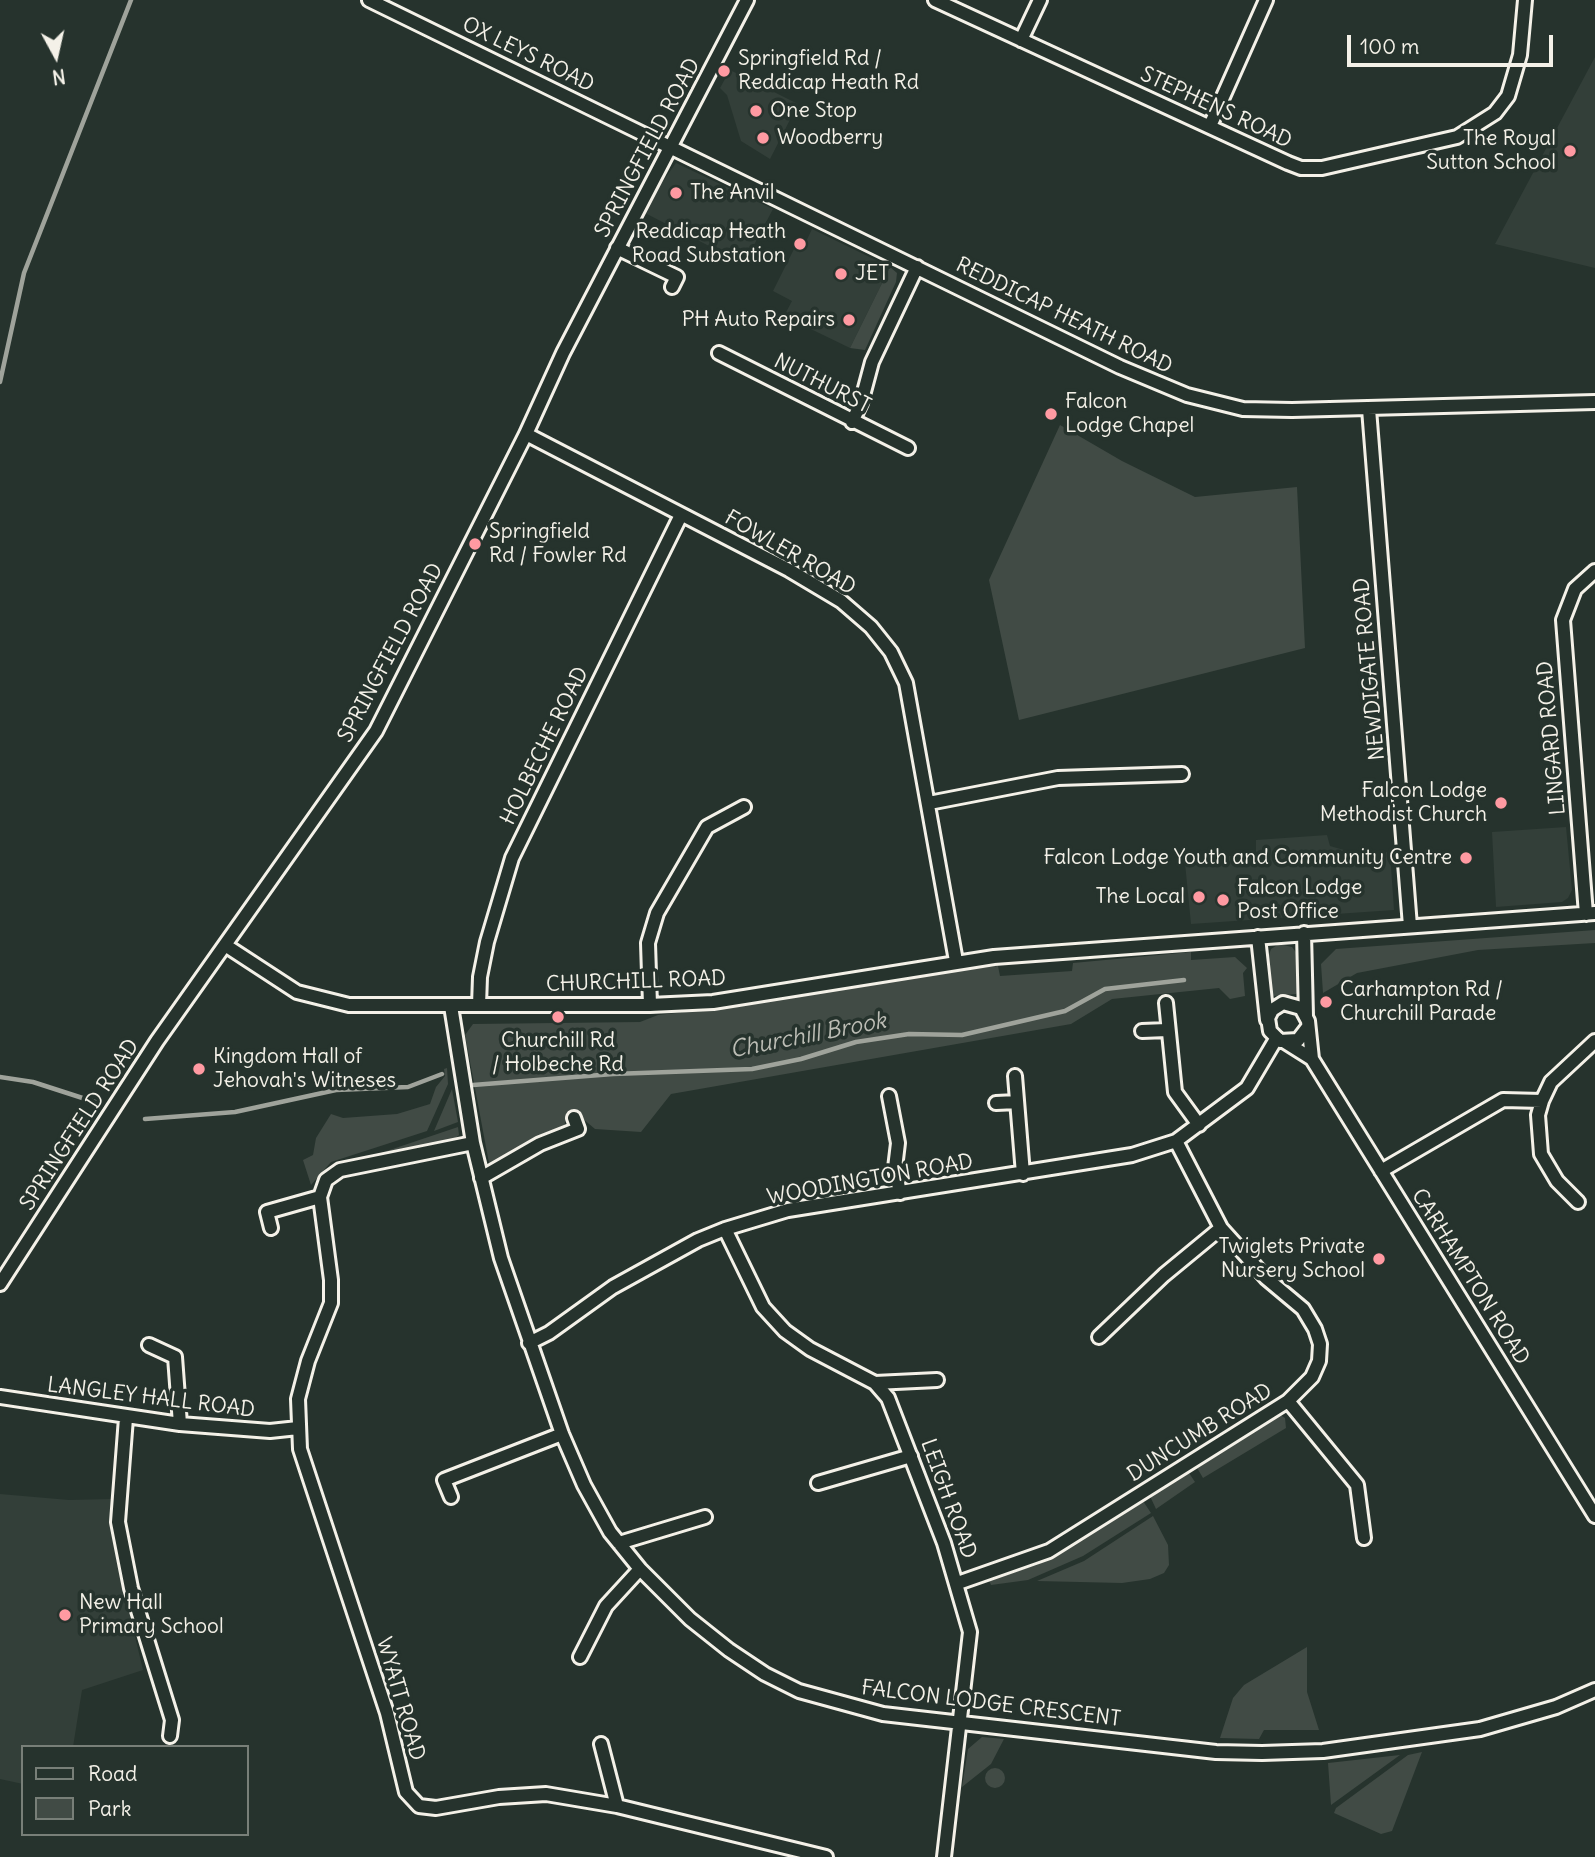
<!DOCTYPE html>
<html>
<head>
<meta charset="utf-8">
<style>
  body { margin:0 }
  #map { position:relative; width:1595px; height:1857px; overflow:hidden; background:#26332d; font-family:Delius,sans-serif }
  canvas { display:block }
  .legend { position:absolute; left:21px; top:1745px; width:228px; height:91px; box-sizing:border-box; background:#26332d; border:2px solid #787f78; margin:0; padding:9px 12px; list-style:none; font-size:21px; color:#f4f1e8 }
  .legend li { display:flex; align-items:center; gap:14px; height:35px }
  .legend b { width:35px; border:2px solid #787f78 }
  .north { position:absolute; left:21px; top:21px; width:70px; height:70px; -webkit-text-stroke:5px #26332d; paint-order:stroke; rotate:172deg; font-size:19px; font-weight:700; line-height:28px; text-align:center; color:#f4f1e8 }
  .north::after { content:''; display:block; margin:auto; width:24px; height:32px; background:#f4f1e8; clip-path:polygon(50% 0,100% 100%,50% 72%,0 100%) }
  .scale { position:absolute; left:1347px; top:35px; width:206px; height:32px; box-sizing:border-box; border:4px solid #f4f1e8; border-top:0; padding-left:9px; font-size:21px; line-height:24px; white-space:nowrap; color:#f4f1e8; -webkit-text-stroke:5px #26332d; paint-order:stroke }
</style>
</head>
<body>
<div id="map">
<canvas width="1595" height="1857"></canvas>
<ul class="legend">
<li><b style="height:9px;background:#26332d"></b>Road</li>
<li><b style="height:19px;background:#414b45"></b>Park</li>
</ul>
<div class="north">N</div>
<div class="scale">100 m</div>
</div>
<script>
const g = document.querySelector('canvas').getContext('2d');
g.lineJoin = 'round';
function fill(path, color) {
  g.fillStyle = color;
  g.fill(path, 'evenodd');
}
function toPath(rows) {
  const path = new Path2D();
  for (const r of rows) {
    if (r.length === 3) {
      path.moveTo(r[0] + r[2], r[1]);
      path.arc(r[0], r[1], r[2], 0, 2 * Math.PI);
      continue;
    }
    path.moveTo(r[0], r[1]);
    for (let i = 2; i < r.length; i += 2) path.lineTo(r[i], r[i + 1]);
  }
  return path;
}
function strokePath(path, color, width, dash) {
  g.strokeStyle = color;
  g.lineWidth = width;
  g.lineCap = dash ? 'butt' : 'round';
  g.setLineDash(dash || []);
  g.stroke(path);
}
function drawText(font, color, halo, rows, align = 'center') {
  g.font = font + ' Delius,sans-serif';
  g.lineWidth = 7;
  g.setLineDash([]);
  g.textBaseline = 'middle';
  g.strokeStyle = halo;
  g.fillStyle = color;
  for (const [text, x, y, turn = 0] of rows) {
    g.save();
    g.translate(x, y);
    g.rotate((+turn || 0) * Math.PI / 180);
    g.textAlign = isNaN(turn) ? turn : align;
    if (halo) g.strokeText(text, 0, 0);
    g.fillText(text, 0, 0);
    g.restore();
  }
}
fill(toPath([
  [1595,57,1595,268,1495,244],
  [730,70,798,104,770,159,741,141,727,95,720,88],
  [676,163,773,209,744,264,645,213,653,195],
  [812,229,890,267,850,348,784,316,792,301,773,291,796,245,803,248],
  [1566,827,1572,890,1568,898,1562,902,1496,907,1492,832],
  [1327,835,1330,846,1358,854,1390,852,1394,910,1191,924,1185,863,1256,852,1256,840],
  [0,1494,69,1500,111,1499,117,1561,143,1670,82,1690,73,1747,23,1747,23,1784,0,1779]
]), '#333f39');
fill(toPath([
  [890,267,897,273,896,282,865,350,850,348],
  [1060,425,1122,461,1195,497,1297,487,1305,648,1019,720,989,580],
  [1595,930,1595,943,1478,950,1357,973,1323,993,1321,964,1336,949],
  [1279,944,1292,947,1298,955,1300,991,1296,994,1274,996,1271,993,1268,958,1271,949],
  [1191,952,1191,960,1235,957,1247,968,1243,973,1245,996,1230,999,1219,988,1112,999,1071,1024,671,1094,641,1132,595,1129,576,1113,566,1115,564,1129,495,1165,489,1163,465,1035,473,1024,640,1022,658,1015,729,1007,898,978,998,966,1000,976,1072,971,1073,963],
  [447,1068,448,1084,427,1131,331,1162,311,1185,303,1160,313,1155,316,1138,331,1114,343,1118,397,1114,430,1104,436,1087,445,1076,444,1069],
  [452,1089,458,1122,434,1131],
  [458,1127,459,1135,451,1143,357,1161],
  [1279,1414,1285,1418,1286,1428,1203,1478,1196,1466],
  [1187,1470,1195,1482,1156,1509,1149,1494],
  [1143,1501,1151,1513,1083,1556,1028,1580,991,1585,989,1580,1037,1565],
  [1153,1516,1168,1545,1169,1565,1164,1573,1150,1579,1122,1583,1037,1581,1084,1561],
  [1307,1647,1307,1692,1319,1730,1264,1730,1259,1739,1220,1738,1233,1698,1244,1685],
  [982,1737,1004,1739,991,1764,962,1787,968,1749],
  [1422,1752,1392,1831,1381,1834,1334,1813,1336,1808,1408,1755],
  [1400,1755,1331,1805,1328,1763],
  [995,1778,10]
]), '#414b45');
strokePath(toPath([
  [0,382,24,273,131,0],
  [0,1077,33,1082,98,1103],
  [473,1085,613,1074,752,1069,801,1059,856,1042,909,1034,962,1035,1065,1011,1105,989,1184,980],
  [145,1119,235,1112,336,1090,408,1087,442,1074]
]), '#9fa39b', 4.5);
const minor = toPath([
  [369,0,1120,367,1187,395,1243,409,1292,410,1595,402],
  [935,0,1288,163,1301,168,1322,168,1457,137,1495,113,1508,96,1520,55,1525,0],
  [1021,40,1040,0],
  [1210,126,1266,0],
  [617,248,677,277,672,287],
  [719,353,908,448],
  [1369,409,1410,926],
  [852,422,861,403,872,362,917,267],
  [526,434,789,570,841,601,871,627,891,652,906,683,956,961],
  [929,803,1058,778,1182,774],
  [1586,914,1563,620,1575,589,1595,571],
  [1304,933,1306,1016],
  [1258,937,1267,1020],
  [225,945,297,992,349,1005,650,1005,713,1002,994,957,1595,913],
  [1166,1003,1175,1092,1199,1125],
  [479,1005,480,977,487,942,512,858,681,515],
  [650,1005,648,943,657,913,707,827,744,807],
  [451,1006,473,1143,501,1258,562,1434,584,1485,610,1532,640,1569,690,1619,729,1650,765,1674,799,1691,883,1714,1216,1752,1262,1753,1323,1751,1480,1729,1556,1707,1595,1690],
  [1308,1027,1298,1040,1280,1041,1270,1031,1268,1018,1272,1010,1283,1003,1301,1008,1308,1021,1312,1059],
  [1142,1031,1167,1030],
  [1285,1042,1312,1059,1595,1516],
  [1015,1076,1023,1174],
  [889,1096,898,1143,895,1168,900,1193],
  [1542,1101,1538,1115,1541,1154,1557,1181,1578,1202],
  [996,1103,1017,1102],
  [473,1143,340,1170,326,1180,320,1197,331,1280,331,1303,308,1361,298,1399,300,1449,387,1713,406,1792,419,1806,436,1808,499,1797,546,1794,617,1806,826,1857],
  [1381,1171,1503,1100,1542,1101,1551,1082,1595,1041],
  [481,1178,540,1144,578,1129,574,1118],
  [271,1228,267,1212,320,1197],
  [725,1229,763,1307,785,1331,810,1349,875,1383,888,1398,944,1543,970,1632,944,1857],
  [0,1284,157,1041,376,731,526,434,563,353,747,0],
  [1099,1337,1164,1275,1221,1228],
  [529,1343,549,1333,613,1287,698,1240,725,1229,788,1210,1132,1155,1176,1141,1247,1088,1276,1039],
  [149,1345,175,1357,180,1424],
  [875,1383,937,1380],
  [0,1397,180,1424,270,1431,298,1428],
  [1288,1401,1357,1485,1364,1538],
  [126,1418,118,1522,131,1588,172,1720,170,1736],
  [818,1483,911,1456],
  [451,1497,444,1480,562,1434],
  [619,1543,705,1517],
  [958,1583,1049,1551,1288,1401,1312,1377,1319,1361,1320,1344,1315,1329,1303,1309,1266,1278,1221,1228,1176,1141],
  [580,1657,606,1606,640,1569],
  [601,1744,617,1806]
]);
strokePath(minor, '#f4f1e8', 18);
strokePath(minor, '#26332d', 12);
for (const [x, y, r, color] of [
  [724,71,7,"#ff9aa2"],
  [756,111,7,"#ff9aa2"],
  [763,138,7,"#ff9aa2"],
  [1570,151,7,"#ff9aa2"],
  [676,193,7,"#ff9aa2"],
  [800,244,7,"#ff9aa2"],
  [841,274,7,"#ff9aa2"],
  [849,320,7,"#ff9aa2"],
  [1051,414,7,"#ff9aa2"],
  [475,544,7,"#ff9aa2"],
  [1501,803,7,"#ff9aa2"],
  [1466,858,7,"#ff9aa2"],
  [1199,897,7,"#ff9aa2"],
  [1223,900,7,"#ff9aa2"],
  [1326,1002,7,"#ff9aa2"],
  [558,1017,7,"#ff9aa2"],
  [199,1069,7,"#ff9aa2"],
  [1379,1259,7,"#ff9aa2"],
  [65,1615,7,"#ff9aa2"]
]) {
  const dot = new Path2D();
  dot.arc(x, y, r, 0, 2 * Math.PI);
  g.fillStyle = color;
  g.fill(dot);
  strokePath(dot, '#26332d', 2.5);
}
drawText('21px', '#f4f1e8', '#26332d', [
  ["OX LEYS ROAD",528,55,26],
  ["STEPHENS ROAD",1216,108,25],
  ["SPRINGFIELD ROAD",648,148,-62],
  ["REDDICAP HEATH ROAD",1064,316,26],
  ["NUTHURST",822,384,27],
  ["FOWLER ROAD",790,553,30],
  ["SPRINGFIELD ROAD",391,653,-62],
  ["NEWDIGATE ROAD",1370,669,-95],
  ["LINGARD ROAD",1552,738,-95],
  ["HOLBECHE ROAD",545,746,-64],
  ["CHURCHILL ROAD",636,982,-2],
  ["SPRINGFIELD ROAD",80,1125,-57],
  ["WOODINGTON ROAD",870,1180,-10],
  ["CARHAMPTON ROAD",1470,1277,58],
  ["LANGLEY HALL ROAD",151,1398,7],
  ["DUNCUMB ROAD",1200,1433,-32],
  ["LEIGH ROAD",948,1499,70],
  ["WYATT ROAD",400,1699,74],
  ["FALCON LODGE CRESCENT",991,1704,7]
]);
drawText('21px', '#f4f1e8', '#26332d', [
  ["Springfield Rd /",738,59],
  ["Reddicap Heath Rd",738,83],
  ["One Stop",770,111],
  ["Woodberry",777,138],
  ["The Royal",1556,139,"right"],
  ["Sutton School",1556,163,"right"],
  ["The Anvil",690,193],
  ["Reddicap Heath",786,232,"right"],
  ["Road Substation",786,256,"right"],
  ["JET",855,274],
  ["PH Auto Repairs",835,320,"right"],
  ["Falcon",1065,402],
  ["Lodge Chapel",1065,426],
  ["Springfield",489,532],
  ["Rd / Fowler Rd",489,556],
  ["Falcon Lodge",1487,791,"right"],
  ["Methodist Church",1487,815,"right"],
  ["Falcon Lodge Youth and Community Centre",1452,858,"right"],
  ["Falcon Lodge",1237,888],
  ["Post Office",1237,912],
  ["The Local",1185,897,"right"],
  ["Carhampton Rd /",1340,990],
  ["Churchill Parade",1340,1014],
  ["Churchill Rd",558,1041,"center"],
  ["/ Holbeche Rd",558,1065,"center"],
  ["Kingdom Hall of",213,1057],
  ["Jehovah's Witneses",213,1081],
  ["Twiglets Private",1365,1247,"right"],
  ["Nursery School",1365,1271,"right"],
  ["New Hall",79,1603],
  ["Primary School",79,1627]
], 'left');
drawText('italic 23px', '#bcbdb5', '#26332d', [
  ["Churchill Brook",808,1036,-11]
]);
</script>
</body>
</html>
